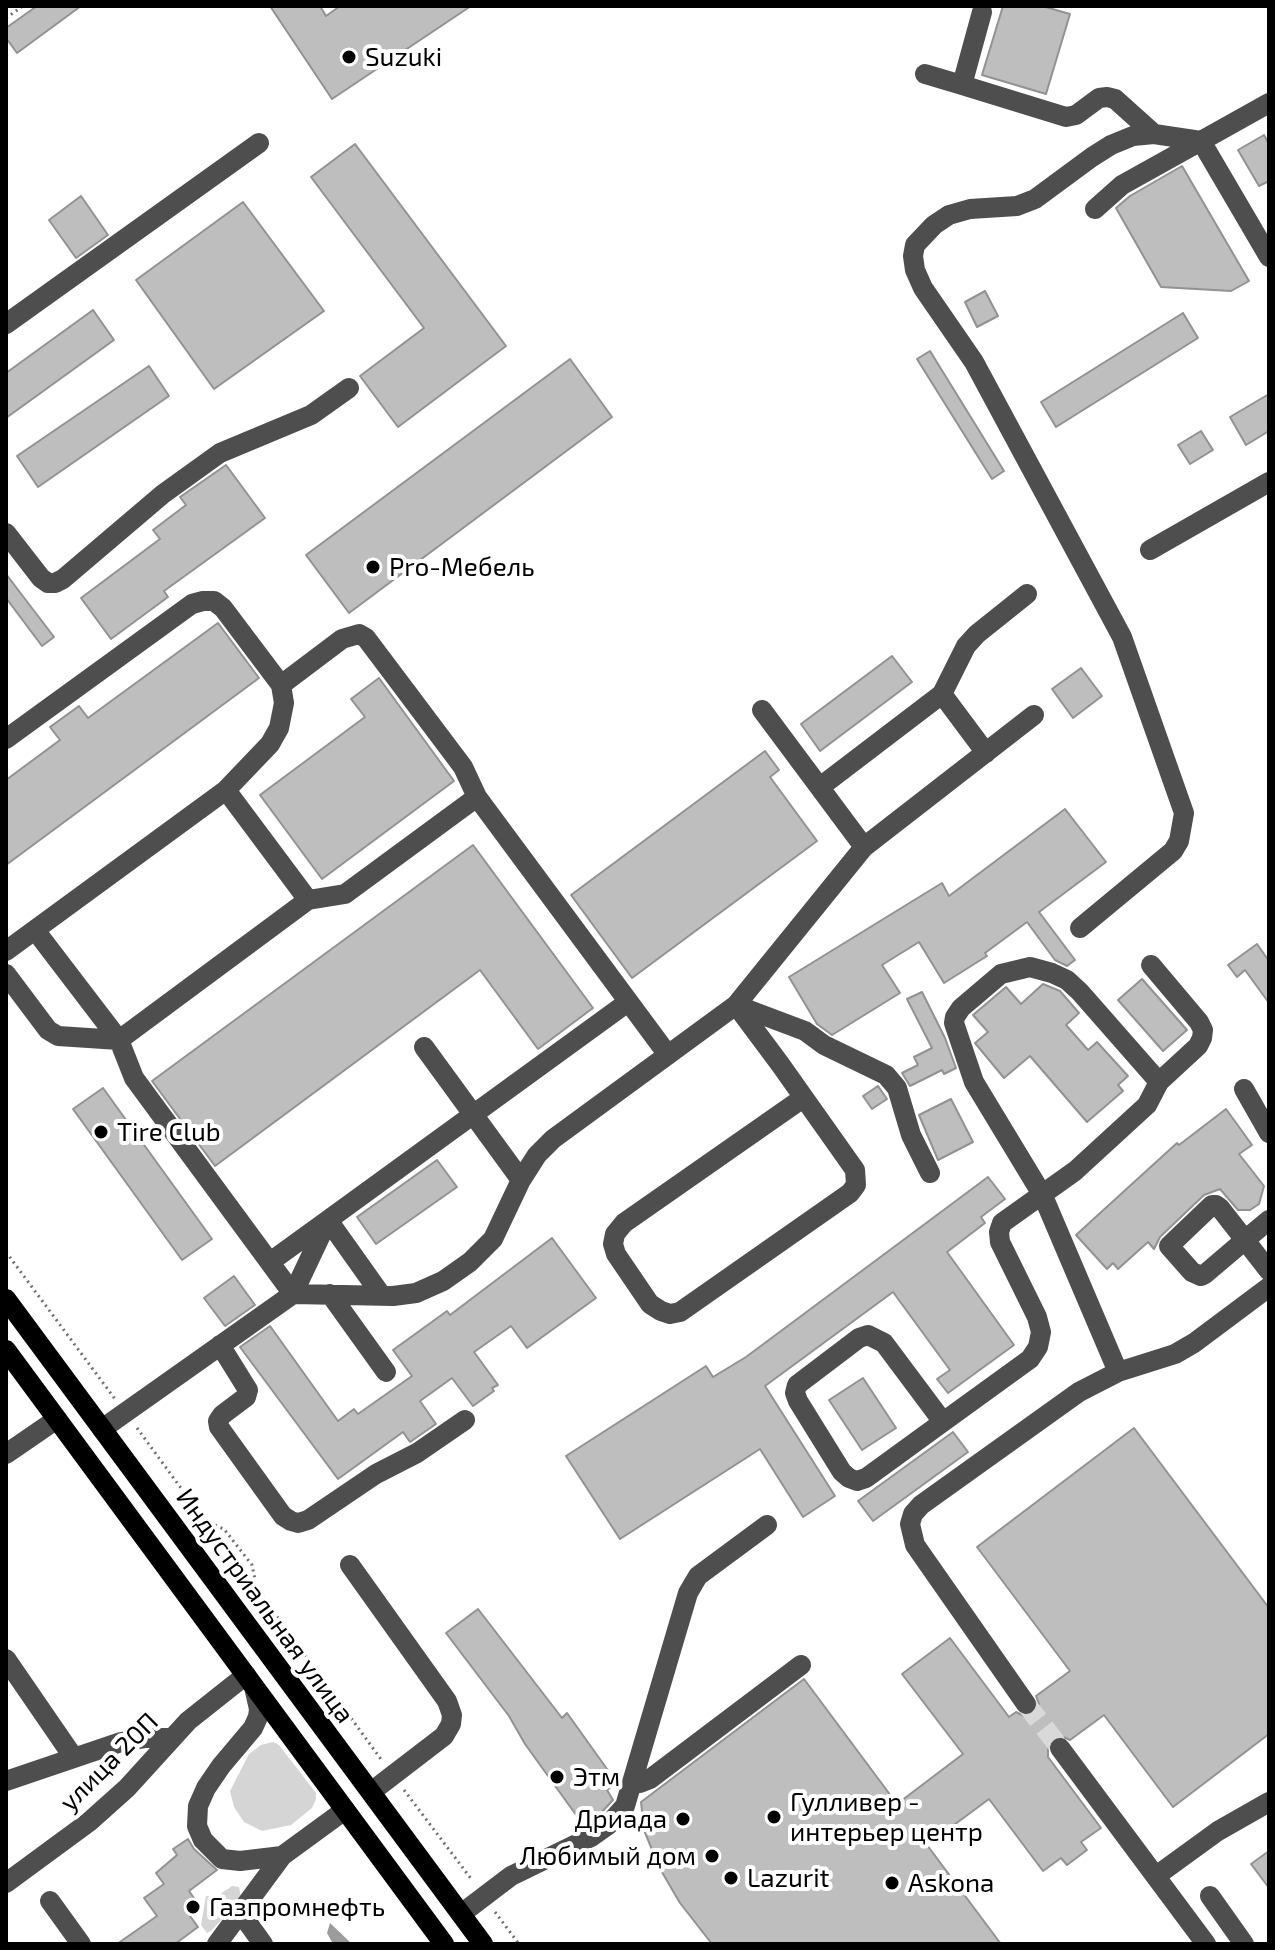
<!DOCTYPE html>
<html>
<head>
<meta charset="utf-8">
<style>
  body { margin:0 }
  #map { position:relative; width:1275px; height:1950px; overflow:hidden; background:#fff; font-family:"Exo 2",sans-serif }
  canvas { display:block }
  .frame { position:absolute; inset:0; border:8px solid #000; pointer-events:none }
</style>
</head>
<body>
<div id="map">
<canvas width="1275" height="1950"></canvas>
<div class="frame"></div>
</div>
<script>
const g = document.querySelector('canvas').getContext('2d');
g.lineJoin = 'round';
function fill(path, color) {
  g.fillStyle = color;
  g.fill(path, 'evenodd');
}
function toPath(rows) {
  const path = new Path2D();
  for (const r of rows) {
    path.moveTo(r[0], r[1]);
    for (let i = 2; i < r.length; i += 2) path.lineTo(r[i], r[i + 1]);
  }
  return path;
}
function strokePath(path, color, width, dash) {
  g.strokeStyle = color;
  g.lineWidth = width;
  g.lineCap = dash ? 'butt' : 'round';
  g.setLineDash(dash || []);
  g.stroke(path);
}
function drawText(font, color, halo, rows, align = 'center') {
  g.font = font + ' "Exo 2",sans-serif';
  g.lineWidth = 8;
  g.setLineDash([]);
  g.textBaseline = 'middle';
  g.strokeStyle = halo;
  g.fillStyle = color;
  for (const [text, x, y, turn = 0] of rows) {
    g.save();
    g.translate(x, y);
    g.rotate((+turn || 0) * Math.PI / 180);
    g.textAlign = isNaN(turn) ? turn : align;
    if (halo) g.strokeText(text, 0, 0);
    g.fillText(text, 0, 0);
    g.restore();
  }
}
fill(toPath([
  [273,1742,279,1745,316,1793,316,1799,312,1808,291,1825,262,1831,244,1822,234,1807,230,1791,249,1754,261,1745],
  [232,1886,239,1887,241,1898,211,1931,207,1933,201,1925,206,1896,216,1897]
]), '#d5d5d5');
fill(toPath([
  [330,1923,352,1944,333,1944,327,1933]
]), '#9c9c9c');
const building = toPath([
  [37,6,81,6,17,53,6,38,6,28,37,6],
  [270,6,320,6,326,16,340,6,471,6,332,99,270,6],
  [1003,6,1042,6,1070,14,1046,94,982,75,1003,6],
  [1264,135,1269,144,1269,181,1259,186,1238,150,1264,135],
  [355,144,506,346,398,427,360,376,424,328,311,177,355,144],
  [1182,166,1249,281,1231,291,1161,287,1116,208,1130,196,1182,166],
  [81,196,108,235,76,258,49,220,81,196],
  [243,202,324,311,214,389,136,280,243,202],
  [985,291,998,316,977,327,965,302,985,291],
  [93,310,114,340,6,418,6,373,93,310],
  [1183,313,1198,338,1056,427,1041,402,1183,313],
  [930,351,1004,471,992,479,917,359,930,351],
  [570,359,612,417,349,613,306,555,570,359],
  [149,366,169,396,38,487,17,456,149,366],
  [1269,394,1269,431,1246,445,1230,417,1269,394],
  [1201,431,1213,450,1190,464,1178,445,1201,431],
  [226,465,265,518,164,591,168,597,111,639,81,598,160,539,153,530,186,505,180,497,226,465],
  [6,574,54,637,42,646,6,598,6,574],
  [218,623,259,678,6,865,6,780,60,740,50,727,79,706,88,718,218,623],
  [892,656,912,682,820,751,801,724,892,656],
  [1081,668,1102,696,1073,718,1052,689,1081,668],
  [379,678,454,781,322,879,260,795,365,717,351,699,379,678],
  [765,751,779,770,770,777,817,841,632,978,571,895,765,751],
  [1065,809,1106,862,1039,912,1075,960,1067,966,1055,960,1027,922,985,953,987,956,944,983,919,942,882,965,900,993,832,1035,817,1024,789,977,942,883,949,896,1065,809],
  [473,845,593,1008,538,1049,480,970,215,1166,152,1081,473,845],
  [1257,944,1269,961,1269,1003,1245,970,1237,977,1228,965,1257,944],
  [1142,979,1187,1030,1163,1051,1118,1000,1142,979],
  [1043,984,1060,991,1079,1013,1066,1025,1088,1050,1097,1042,1128,1076,1118,1085,1123,1091,1087,1122,1030,1056,1004,1078,975,1043,988,1032,973,1015,1006,987,1021,1004,1043,984],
  [922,992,945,1038,956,1068,944,1074,942,1070,910,1086,902,1073,918,1065,914,1057,932,1048,907,999,922,992],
  [878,1086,887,1099,872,1109,863,1096,878,1086],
  [103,1088,212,1239,182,1260,73,1109,103,1088],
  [951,1099,973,1142,938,1160,919,1115,951,1099],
  [1226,1109,1252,1145,1239,1154,1264,1186,1259,1204,1250,1210,1238,1210,1220,1189,1204,1195,1160,1237,1154,1249,1148,1242,1118,1269,1113,1263,1107,1269,1076,1235,1177,1143,1179,1145,1226,1109],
  [437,1160,457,1187,376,1244,357,1217,437,1160],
  [988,1177,1005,1199,981,1217,985,1223,947,1252,1014,1345,948,1393,937,1379,950,1370,893,1292,765,1386,835,1496,803,1517,760,1449,620,1539,566,1456,706,1366,713,1377,746,1357,988,1177],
  [552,1238,596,1298,527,1348,511,1326,474,1352,498,1385,492,1388,494,1391,473,1406,452,1378,420,1401,436,1424,410,1442,403,1432,338,1479,240,1347,270,1326,338,1421,354,1409,358,1414,412,1376,393,1350,447,1311,450,1315,552,1238],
  [234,1276,255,1305,225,1326,204,1298,234,1276],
  [863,1378,896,1428,862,1450,829,1400,863,1378],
  [1134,1428,1269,1608,1269,1734,1173,1807,1104,1715,1070,1740,1059,1735,1052,1738,1048,1744,1048,1757,1101,1828,1081,1842,1087,1850,1067,1865,1061,1858,1043,1871,989,1799,927,1845,1001,1944,712,1944,680,1903,659,1867,644,1830,641,1802,804,1679,897,1804,963,1754,902,1674,950,1638,1009,1717,1016,1712,1026,1717,1034,1714,1039,1704,1036,1696,1070,1671,977,1547,1134,1428],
  [953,1432,968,1452,873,1521,858,1501,953,1432],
  [478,1609,562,1718,567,1713,617,1783,607,1790,613,1800,599,1815,584,1826,525,1744,509,1716,446,1633,478,1609],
  [188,1839,194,1849,217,1870,189,1891,201,1908,190,1916,198,1927,175,1944,117,1944,157,1916,144,1898,164,1884,156,1873,177,1855,173,1849,188,1839],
  [1269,1851,1269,1888,1251,1864,1269,1851]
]);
fill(building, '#bebebe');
strokePath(building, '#929292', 2);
strokePath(toPath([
  [1026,1704,1060,1748]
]), '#d9d9d9', 20, [20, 10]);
strokePath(toPath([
  [6,18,23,6],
  [6,1252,115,1399],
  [137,1428,205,1521,224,1529,252,1565,257,1589,383,1762],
  [404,1790,472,1880],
  [495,1912,519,1944]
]), '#707070', 3, [2, 4]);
strokePath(toPath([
  [982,12,962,85,1066,117,1076,115,1099,98,1107,97,1115,99,1154,134],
  [925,74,962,85],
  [1095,209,1122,185,1201,141,1269,257],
  [6,324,259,143],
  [6,533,41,578,48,583,55,583,63,579,163,494,220,453,311,415,349,388],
  [1150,550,1269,482],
  [942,694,986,753],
  [6,739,192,604,203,601,214,601,223,608,281,685],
  [820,787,942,694,966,646,977,634,1027,594],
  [226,790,270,744,279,728,284,703,281,685,342,639,359,634,366,638,463,767,477,797],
  [864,847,1034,715],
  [1080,928,1173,851,1179,841,1184,813,1122,637,974,362,923,288,915,270,913,256,915,245,934,225,949,215,970,209,1017,206,1035,199,1092,157,1111,145,1133,136,1154,134,1201,141,1269,103],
  [35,930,119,1040,134,1078,293,1294],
  [6,951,226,790,308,900],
  [6,974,48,1030,58,1036,119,1040,308,900,345,894,477,797,668,1055],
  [736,1005,780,1064,855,1170,856,1185,850,1193,680,1312,670,1314,661,1311,650,1304,616,1254,613,1244,615,1234,624,1223,803,1098],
  [736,1005,805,1031,824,1045,886,1075,897,1088,911,1135,930,1173],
  [424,1047,521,1180],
  [1244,1089,1269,1133],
  [1269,1220,1245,1240,1205,1274,1201,1276,1192,1272,1169,1246,1212,1205,1216,1205,1220,1208,1245,1240,1269,1271],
  [270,1262,328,1220,382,1296],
  [293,1294,393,1296,416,1293,443,1281,470,1262,493,1239,521,1180,537,1155,553,1139,736,1005,864,847,762,710],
  [330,1294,386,1372],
  [220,1345,248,1390,246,1397,222,1415,218,1421,219,1427,283,1516,291,1521,298,1523,308,1520,376,1474,417,1453,465,1420],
  [1118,1372,1043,1196,974,1082,954,1023,955,1017,961,1008,1001,974,1030,967,1052,973,1067,980,1080,992,1159,1082],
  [943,1422,884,1343,868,1335,859,1338,797,1385,795,1393,798,1401,842,1472,849,1478,857,1481,866,1478,943,1422,1030,1359,1038,1347,1041,1332,1037,1317,1000,1242,999,1232,1002,1223,1075,1171,1147,1105,1159,1082,1198,1046,1202,1038,1203,1030,1199,1022,1151,965],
  [102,1429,293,1294,328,1220,628,1002],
  [6,1454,57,1419],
  [350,1565,447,1701,452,1715,451,1724,444,1736,371,1792],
  [6,1659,74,1758],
  [254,1687,259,1709,258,1717,253,1728,221,1766,206,1788,198,1806,197,1826,203,1840,222,1859,240,1861,282,1856],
  [1026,1704,915,1545,910,1524,913,1514,921,1505,1079,1392,1118,1372,1175,1354,1194,1343,1269,1287],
  [1060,1748,1206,1944],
  [6,1781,121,1742,146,1738,171,1738],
  [633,1782,640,1783,650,1779,801,1665],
  [1156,1876,1218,1831,1269,1802],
  [6,1883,89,1822,127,1788,188,1721,246,1675],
  [1210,1896,1244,1944],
  [50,1901,81,1944],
  [240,1912,263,1944],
  [461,1914,511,1876,591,1837,608,1825,625,1806,688,1593,698,1576,767,1525],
  [217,1944,282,1856,345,1810]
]), '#4e4e4e', 20);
strokePath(toPath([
  [6,1299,483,1944],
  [6,1350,444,1944]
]), '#000', 20);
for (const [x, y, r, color] of [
  [349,57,8,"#000"],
  [373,567,8,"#000"],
  [101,1132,8,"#000"],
  [557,1777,8,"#000"],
  [774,1817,8,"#000"],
  [683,1819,8,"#000"],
  [712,1856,8,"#000"],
  [731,1878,8,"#000"],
  [892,1883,8,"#000"],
  [193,1907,8,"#000"]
]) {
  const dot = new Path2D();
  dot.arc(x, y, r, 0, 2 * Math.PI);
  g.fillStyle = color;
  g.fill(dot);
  strokePath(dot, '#fff', 3);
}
drawText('26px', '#000', '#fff', [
  ["Suzuki",365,57],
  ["Pro-Мебель",389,567],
  ["Tire Club",117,1132],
  ["Этм",573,1777],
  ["Гулливер -",790,1802],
  ["интерьер центр",790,1832],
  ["Дриада",667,1819,"right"],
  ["Любимый дом",696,1856,"right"],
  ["Lazurit",747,1878],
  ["Askona",908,1883],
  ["Газпромнефть",209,1907]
], 'left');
drawText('26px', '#000', '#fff', [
  ["Индустриальная улица",265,1606,54],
  ["улица 20П",109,1762,-45]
]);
</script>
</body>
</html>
